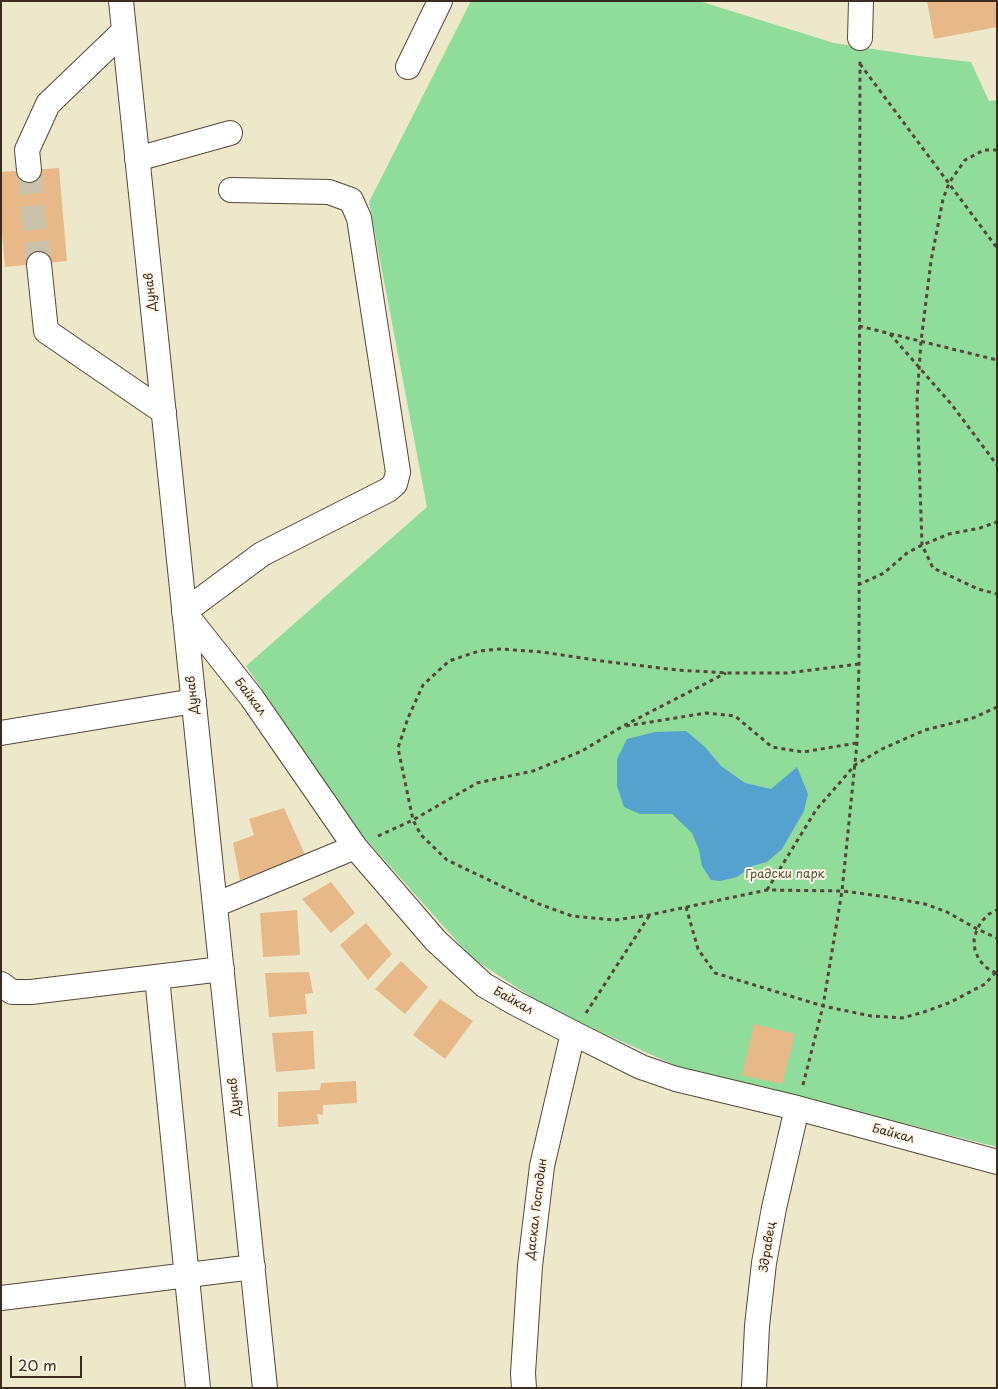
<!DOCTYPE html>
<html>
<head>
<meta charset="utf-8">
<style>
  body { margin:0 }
  #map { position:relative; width:998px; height:1389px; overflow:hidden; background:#eee8cb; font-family:"Playpen Sans",sans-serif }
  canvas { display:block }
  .frame { position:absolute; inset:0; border:2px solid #3b2a1e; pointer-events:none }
  .scale { position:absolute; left:10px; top:1356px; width:72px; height:22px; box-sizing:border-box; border:2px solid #3b2a1e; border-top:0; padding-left:6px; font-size:15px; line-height:18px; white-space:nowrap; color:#3b2a1e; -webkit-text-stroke:4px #fcf5e5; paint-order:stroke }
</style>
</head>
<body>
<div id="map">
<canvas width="998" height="1389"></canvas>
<div class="frame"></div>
<div class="scale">20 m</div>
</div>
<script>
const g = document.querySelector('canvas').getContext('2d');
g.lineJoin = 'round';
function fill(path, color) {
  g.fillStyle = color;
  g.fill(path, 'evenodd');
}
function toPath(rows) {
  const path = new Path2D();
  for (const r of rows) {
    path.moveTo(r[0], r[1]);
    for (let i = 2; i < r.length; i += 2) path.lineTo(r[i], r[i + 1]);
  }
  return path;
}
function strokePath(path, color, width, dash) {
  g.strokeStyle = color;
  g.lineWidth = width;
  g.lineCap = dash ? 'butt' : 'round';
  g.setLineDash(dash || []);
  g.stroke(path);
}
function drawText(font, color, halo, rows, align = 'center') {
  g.font = font + ' "Playpen Sans",sans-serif';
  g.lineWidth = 4;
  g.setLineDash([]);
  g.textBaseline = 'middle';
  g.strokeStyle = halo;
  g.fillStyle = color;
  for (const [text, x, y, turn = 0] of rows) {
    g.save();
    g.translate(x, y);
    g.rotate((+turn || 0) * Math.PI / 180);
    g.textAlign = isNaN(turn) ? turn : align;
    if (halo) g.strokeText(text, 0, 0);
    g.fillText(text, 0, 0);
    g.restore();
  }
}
fill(toPath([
  [471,1,699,1,834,43,919,56,971,62,989,101,997,100,997,1147,679,1067,551,1010,472,958,361,834,246,666,427,507,369,202]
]), '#90dd9b');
fill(toPath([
  [686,731,705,747,721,766,745,783,771,789,797,767,808,794,804,811,782,849,767,862,752,866,737,877,720,881,711,880,702,866,699,850,692,833,672,814,640,814,624,807,617,786,617,759,627,739,655,732]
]), '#54a2cd');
fill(toPath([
  [927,1,997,1,997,27,934,39],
  [59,168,67,261,5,267,1,220,1,172],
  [284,808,306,857,280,868,240,880,233,843,254,835,249,819],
  [331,882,355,913,331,933,302,899],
  [297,910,300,955,263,957,260,913],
  [366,923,392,954,368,980,340,945],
  [401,961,428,987,405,1014,375,989],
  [309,972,313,993,305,994,307,1014,269,1017,265,973],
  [440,999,473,1021,445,1059,413,1035],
  [754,1024,795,1034,782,1084,742,1075],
  [313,1031,315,1069,276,1072,272,1033],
  [356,1081,357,1103,323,1105,323,1115,317,1114,319,1124,278,1127,278,1092,320,1090,321,1083]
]), '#e7b888');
strokePath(toPath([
  [29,170,39,264]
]), '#cac2a8', 24, [24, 12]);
const minor = toPath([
  [121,1,265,1388],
  [860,38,861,1],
  [408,67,440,1],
  [137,159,230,133],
  [29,170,27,150,48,104,124,31],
  [231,190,329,192,351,200,359,218,398,472,395,484,388,490,262,554,184,612,252,698,355,847,436,941,484,985,515,1003,573,1033,641,1067,676,1079,797,1108,997,1162],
  [39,264,46,331,164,412],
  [1,733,194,701],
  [215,905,355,847],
  [157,977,198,1388],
  [1,984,12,992,31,992,222,969],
  [1,1298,253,1267],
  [524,1388,523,1373,530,1266,542,1166,573,1033],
  [754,1388,757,1326,764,1263,774,1208,797,1108]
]);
strokePath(minor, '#564638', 26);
strokePath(toPath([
  [860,64,997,248],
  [997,150,984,150,965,160,949,183,943,199,931,261,921,341,917,400,922,545,933,568,978,589,997,594],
  [859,326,997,360],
  [890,334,952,405,997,465],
  [858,585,884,573,907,553,922,545,949,534,980,528,997,522],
  [859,664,787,673,727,673,677,670,602,661,542,652,501,649,479,651,449,661,423,685,408,718,398,748,413,820,421,835,447,860,539,904,572,916,615,920,649,915,767,890,842,891,888,897,925,904,947,912,977,929,997,938],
  [626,726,706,713,735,716,772,747,803,752,857,743],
  [378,836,413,820,477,783,533,771,582,751,623,726,726,673],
  [767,890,816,810,855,765,882,749,925,730,973,718,997,707],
  [686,907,698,949,715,973,823,1006,871,1016,902,1018,924,1012,951,1002,985,984,997,971],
  [996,973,987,968,979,960,975,950,974,940,977,929,982,921,989,914,997,910],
  [586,1013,649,916],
  [803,1085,823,1006,842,891,857,743,859,664,860,61]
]), '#564638', 3, [4, 4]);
strokePath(minor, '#fff', 24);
drawText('12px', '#3b2a1e', '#fcf5e5', [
  ["Дунав",151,292,-96],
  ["Дунав",193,695,-96],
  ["Байкал",250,697,53],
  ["Байкал",513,1001,29],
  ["Дунав",235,1097,-96],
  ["Байкал",893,1134,15],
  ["Даскал Господин",537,1209,-83],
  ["Здравец",768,1247,-81]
]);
drawText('12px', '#50573d', '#fcf5e5', [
  ["Градски парк",785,875]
]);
</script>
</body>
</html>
